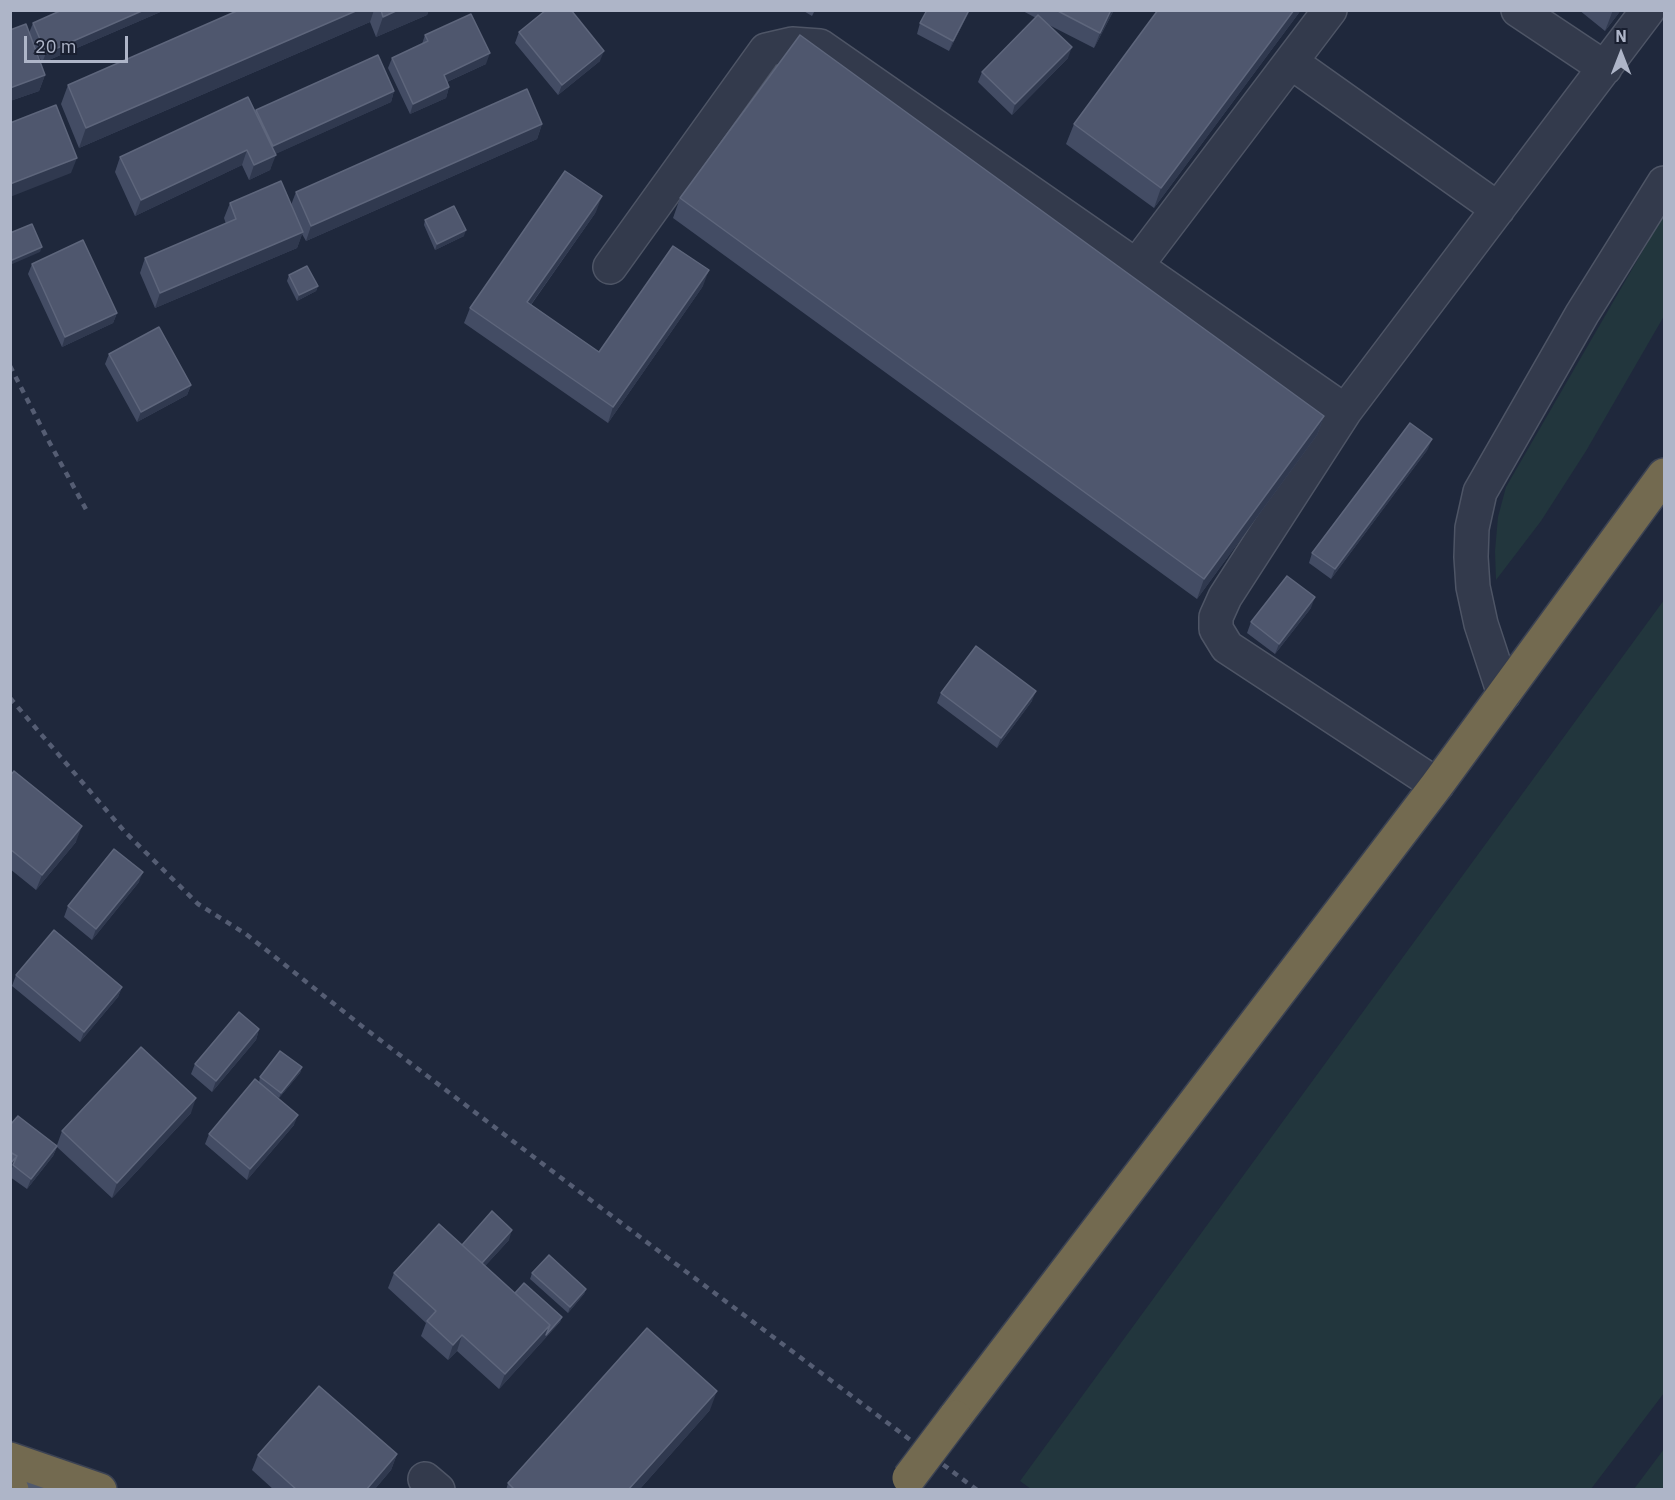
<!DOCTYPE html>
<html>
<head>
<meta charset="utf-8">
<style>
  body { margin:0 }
  #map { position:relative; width:1675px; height:1500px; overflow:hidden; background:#1f283c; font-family:"IBM Plex Sans",sans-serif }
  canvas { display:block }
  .frame { position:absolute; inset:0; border:12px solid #aeb5c8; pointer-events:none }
  .north { position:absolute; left:1591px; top:24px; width:60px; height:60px; -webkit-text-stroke:4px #191f30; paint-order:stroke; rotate:0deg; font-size:16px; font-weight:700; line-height:24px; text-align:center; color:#aeb5c8 }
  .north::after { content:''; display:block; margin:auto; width:21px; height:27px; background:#aeb5c8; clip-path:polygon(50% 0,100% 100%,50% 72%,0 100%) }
  .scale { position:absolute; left:24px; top:36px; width:104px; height:27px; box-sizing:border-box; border:3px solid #aeb5c8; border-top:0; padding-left:8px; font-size:18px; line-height:21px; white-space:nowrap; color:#aeb5c8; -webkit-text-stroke:4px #191f30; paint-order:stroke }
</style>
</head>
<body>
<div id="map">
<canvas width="1675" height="1500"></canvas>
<div class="frame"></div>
<div class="north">N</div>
<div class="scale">20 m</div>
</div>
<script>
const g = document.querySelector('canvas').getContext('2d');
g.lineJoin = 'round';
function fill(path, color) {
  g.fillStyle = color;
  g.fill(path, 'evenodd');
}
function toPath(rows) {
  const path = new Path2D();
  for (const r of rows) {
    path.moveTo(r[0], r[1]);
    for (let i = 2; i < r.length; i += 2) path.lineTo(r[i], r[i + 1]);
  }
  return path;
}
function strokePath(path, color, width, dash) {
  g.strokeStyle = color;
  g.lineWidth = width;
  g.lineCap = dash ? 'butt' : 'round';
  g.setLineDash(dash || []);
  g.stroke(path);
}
fill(toPath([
  [1664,214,1664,316,1586,451,1541,521,1496,580,1495,551,1498,517,1506,487],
  [1664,600,1664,1393,1591,1489,1031,1489,1020,1481],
  [1664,1449,1664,1489,1634,1489]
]), '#22363d');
const minor = toPath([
  [1518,10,1605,68],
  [1291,62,1498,209],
  [1136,266,1330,10],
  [610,267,766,50,792,44,820,46,1345,411],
  [1504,694,1481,624,1473,587,1471,557,1472,528,1480,492,1582,314,1664,183],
  [1437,785,1227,647,1216,629,1216,617,1225,597,1345,411,1648,10],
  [425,1479,438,1490]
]);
const major = toPath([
  [10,1467,39,1490]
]);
const highway = toPath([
  [955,1417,1437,785,1664,475],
  [10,1459,100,1490],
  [10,1486,12,1490]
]);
strokePath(minor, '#4e5566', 36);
strokePath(major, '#3d4355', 36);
strokePath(highway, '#3b4253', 36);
strokePath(minor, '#333a4c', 33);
strokePath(major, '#51596c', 33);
strokePath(highway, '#736a50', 33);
strokePath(toPath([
  [10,366,47,438,88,513],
  [10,698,125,832,198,904,246,934,363,1027,560,1177,977,1490]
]), '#555d73', 4.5, [6, 6]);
const highwayBridge = toPath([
  [909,1478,955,1417]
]);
strokePath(highwayBridge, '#3b4253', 36, []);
strokePath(highwayBridge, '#736a50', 33);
fill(toPath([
  [62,10,165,10,42,63,32,40,45,75,39,91,10,101,10,30,29,33,33,23],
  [239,10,429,10,427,15,376,37,370,22,79,148,61,104,68,85],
  [802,10,815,10,812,16],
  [970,10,949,51,917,34,920,23],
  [1021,10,1114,10,1094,48,1047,24,1068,58,1012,115,978,82,982,72,1036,18],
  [1301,10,1154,208,1066,144,1074,124],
  [1579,10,1621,10,1605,31],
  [519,32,600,61,558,95,515,43],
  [425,35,486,64,447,82,449,87,446,98,410,114,388,68,392,58,422,44],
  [394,91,391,102,275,154,270,170,249,180,242,165,135,216,115,172,120,157,255,112,256,110],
  [542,124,537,139,306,241,302,234,297,248,155,308,140,273,145,258,226,224,224,218,230,203,291,205,296,192],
  [680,198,1324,416,1317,435,1197,599,673,218],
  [596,212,531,305,599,352,703,286,608,423,464,323,470,308],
  [425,220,464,236,435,250,424,225],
  [32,264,117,313,113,323,62,347,28,274],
  [289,275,318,286,316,291,297,301,287,281],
  [109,354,191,385,187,395,137,422,105,364],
  [1428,449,1331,579,1309,563,1312,553],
  [1311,608,1275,654,1247,633,1251,622],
  [941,693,1032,701,997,748,937,703],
  [10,776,76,842,36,890,10,869],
  [139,882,92,940,64,917,68,906],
  [16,975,122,987,118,997,80,1042,12,986],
  [259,1029,256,1040,212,1092,191,1074,195,1064],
  [302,1067,300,1073,279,1098,271,1092,294,1125,247,1180,205,1144,209,1134,259,1082,260,1077],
  [191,1113,112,1198,57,1147,53,1156,27,1189,10,1177,10,1125,57,1145,62,1131],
  [509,1240,485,1266,515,1293,562,1317,560,1322,499,1389,457,1351,448,1360,421,1336,426,1323,388,1288,394,1273,462,1245],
  [532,1273,586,1289,584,1294,568,1313,530,1279],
  [710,1410,639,1490,506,1490,508,1483],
  [397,1454,391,1470,374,1490,274,1490,252,1470,258,1455]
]), '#434c64');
fill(toPath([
  [144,10,165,10,42,63,46,53],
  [358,10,374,10,370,22,79,148,86,128],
  [398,10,429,10,427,15,376,37,383,17],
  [969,10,970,10,949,51,953,41],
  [1111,10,1114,10,1094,48,1100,33],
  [1294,10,1301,10,1154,208,1161,188],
  [1613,10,1621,10,1605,31],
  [1072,47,1068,58,1012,115,1015,104],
  [604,51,600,61,558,95,562,85],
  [490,53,486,64,440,85,444,75],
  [45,75,39,91,10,101,10,88],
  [449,87,446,98,410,114,413,104],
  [394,91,391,102,269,157,273,146],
  [542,124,537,139,306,241,311,226],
  [247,150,242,165,135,216,141,200],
  [276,155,270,170,249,180,254,165],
  [77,158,71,173,10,197,10,184],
  [602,196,596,212,522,317,527,302],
  [466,230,464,236,435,250,437,244],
  [303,232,297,248,155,308,160,293],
  [42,247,40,252,10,265,12,260],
  [709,270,703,286,608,423,613,407],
  [318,286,316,291,297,301,299,295],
  [117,313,113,323,62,347,65,337],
  [191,385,187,395,137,422,141,412],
  [1324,416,1317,435,1197,599,1204,579],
  [1432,439,1428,449,1331,579,1335,569],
  [1315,597,1311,608,1275,654,1279,644],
  [1036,691,1032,701,997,748,1001,738],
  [82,826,76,842,36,890,42,875],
  [143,872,139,882,92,940,96,929],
  [122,987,118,997,80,1042,84,1032],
  [259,1029,256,1040,212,1092,216,1081],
  [302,1067,300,1073,279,1098,281,1093],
  [196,1098,191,1113,112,1198,117,1183],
  [298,1115,294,1125,247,1180,250,1169],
  [57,1146,53,1156,27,1189,31,1179],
  [17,1156,10,1173,10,1164],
  [512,1230,509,1240,475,1277,479,1267],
  [586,1289,584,1294,568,1313,570,1307],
  [562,1317,560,1322,499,1389,505,1374,550,1325],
  [462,1335,457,1351,448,1360,453,1345],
  [717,1391,710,1410,639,1490,628,1490],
  [397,1454,391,1470,374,1490,366,1490]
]), '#30394f');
const building = toPath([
  [62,10,144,10,46,53,33,23,62,10],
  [239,10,358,10,86,128,68,85,239,10],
  [381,10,398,10,383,17,381,10],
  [546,10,571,10,604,51,562,85,519,32,546,10],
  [927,10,969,10,953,41,920,23,927,10],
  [1056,10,1111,10,1100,33,1056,10],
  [1158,10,1294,10,1161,188,1074,124,1158,10],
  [471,14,490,53,444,75,449,87,413,104,392,58,428,41,425,35,471,14],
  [1038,15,1072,47,1015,104,982,72,1038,15],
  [26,24,45,75,10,88,10,30,26,24],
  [800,35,1324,416,1204,579,680,198,800,35],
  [378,55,394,91,273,146,256,110,378,55],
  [527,89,542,124,311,226,296,192,527,89],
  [248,97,276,155,254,165,247,150,141,200,120,157,248,97],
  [56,105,77,158,10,184,10,123,56,105],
  [565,171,602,196,527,302,599,352,673,246,709,270,613,407,470,308,565,171],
  [281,181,303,232,160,293,145,258,236,219,230,203,281,181],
  [454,206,466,230,437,244,425,220,454,206],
  [32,224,42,247,12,260,10,258,10,233,32,224],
  [83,240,117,313,65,337,32,264,83,240],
  [307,266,318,286,299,295,289,275,307,266],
  [159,327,191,385,141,412,109,354,159,327],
  [1410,423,1432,439,1335,569,1312,553,1410,423],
  [1287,576,1315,597,1279,644,1251,622,1287,576],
  [976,646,1036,691,1001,738,941,693,976,646],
  [14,771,82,826,42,875,10,849,10,776,14,771],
  [114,849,143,872,96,929,68,906,114,849],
  [54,930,122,987,84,1032,16,975,54,930],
  [239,1012,259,1029,216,1081,195,1064,239,1012],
  [141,1047,196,1098,117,1183,62,1131,141,1047],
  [280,1051,302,1067,281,1093,260,1077,280,1051],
  [255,1079,298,1115,250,1169,209,1134,255,1079],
  [18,1116,57,1146,31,1179,13,1165,17,1156,10,1152,10,1125,18,1116],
  [10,1152,17,1156,10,1164,10,1152],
  [492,1211,512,1230,482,1263,462,1245,492,1211],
  [439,1224,550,1325,505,1374,462,1335,453,1345,427,1321,436,1311,394,1273,439,1224],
  [549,1255,586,1289,570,1307,532,1273,549,1255],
  [524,1283,562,1317,546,1335,550,1325,515,1293,524,1283],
  [647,1328,717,1391,628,1490,515,1490,508,1483,647,1328],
  [319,1386,397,1454,366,1490,297,1490,258,1455,319,1386]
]);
fill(building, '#4f576e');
strokePath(building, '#5e667c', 1.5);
</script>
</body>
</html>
